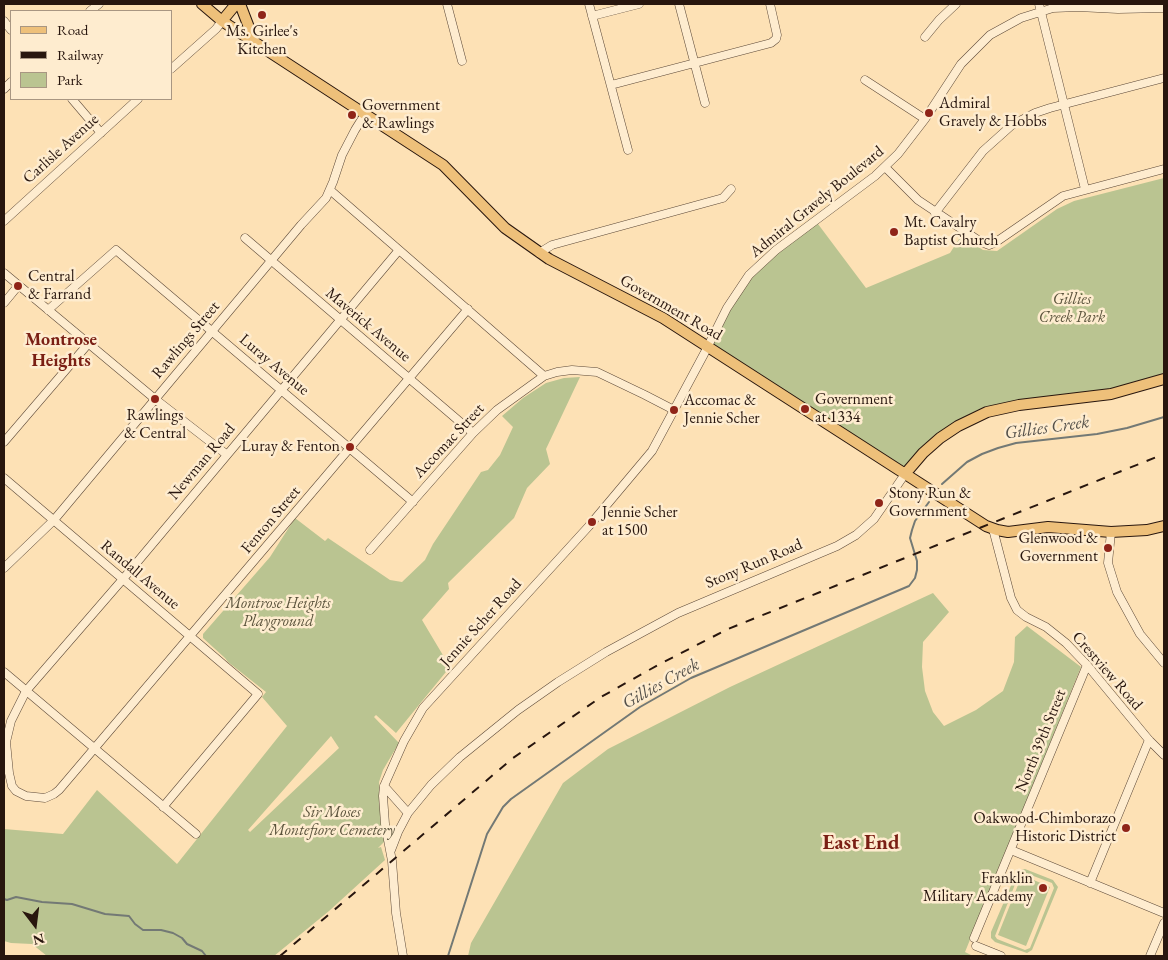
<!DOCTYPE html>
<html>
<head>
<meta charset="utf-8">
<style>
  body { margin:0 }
  #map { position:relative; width:1168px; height:960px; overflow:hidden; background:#fde1b5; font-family:"EB Garamond",serif }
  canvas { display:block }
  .frame { position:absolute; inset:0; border:5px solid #28160e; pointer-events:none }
  .legend { position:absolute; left:10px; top:10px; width:162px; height:90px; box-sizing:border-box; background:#feeccf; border:1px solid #a89682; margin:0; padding:6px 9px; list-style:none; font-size:15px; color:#28160e }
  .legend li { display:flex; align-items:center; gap:10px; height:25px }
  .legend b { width:25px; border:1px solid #a89682 }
  .north { position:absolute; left:10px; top:900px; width:50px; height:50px; -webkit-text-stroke:4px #feeccf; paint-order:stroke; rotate:165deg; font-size:14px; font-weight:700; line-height:20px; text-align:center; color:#28160e }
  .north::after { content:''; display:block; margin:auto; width:18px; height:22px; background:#28160e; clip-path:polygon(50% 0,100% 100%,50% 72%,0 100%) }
</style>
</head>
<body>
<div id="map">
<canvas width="1168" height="960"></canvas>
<div class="frame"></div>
<ul class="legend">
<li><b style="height:6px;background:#eec07a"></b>Road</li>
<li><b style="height:6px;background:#28160e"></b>Railway</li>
<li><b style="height:14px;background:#bac491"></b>Park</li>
</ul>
<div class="north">N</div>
</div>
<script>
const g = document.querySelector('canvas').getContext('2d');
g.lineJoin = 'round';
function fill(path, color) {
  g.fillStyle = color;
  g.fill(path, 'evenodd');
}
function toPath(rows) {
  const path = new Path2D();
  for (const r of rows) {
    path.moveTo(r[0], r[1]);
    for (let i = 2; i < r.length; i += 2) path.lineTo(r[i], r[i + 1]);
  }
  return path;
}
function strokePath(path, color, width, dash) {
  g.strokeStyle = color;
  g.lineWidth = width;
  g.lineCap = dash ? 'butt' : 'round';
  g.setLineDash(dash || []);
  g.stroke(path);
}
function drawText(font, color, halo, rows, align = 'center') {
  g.font = font + ' "EB Garamond",serif';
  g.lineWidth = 5;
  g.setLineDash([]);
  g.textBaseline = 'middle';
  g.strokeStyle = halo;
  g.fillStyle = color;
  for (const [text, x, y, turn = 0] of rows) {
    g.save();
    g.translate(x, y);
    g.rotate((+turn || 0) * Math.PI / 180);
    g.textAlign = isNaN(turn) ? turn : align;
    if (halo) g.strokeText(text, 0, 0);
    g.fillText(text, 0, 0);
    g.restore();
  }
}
fill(toPath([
  [1164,178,1164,379,1146,385,1019,405,958,426,905,474,708,346,741,285,815,220,866,288,950,253,961,236,983,250,997,251,1057,209,1074,201],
  [580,377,546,449,550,464,527,488,514,518,448,583,449,589,422,620,450,667,396,733,376,715,374,717,399,743,383,770,379,782,383,824,386,840,378,848,381,847,385,860,329,911,274,956,47,956,32,944,11,943,4,941,4,829,63,834,97,790,177,864,287,726,262,697,266,692,228,662,225,658,203,638,203,634,270,557,295,518,325,541,328,538,390,580,402,582,425,560,433,544,481,472,488,470,500,455,513,427,502,416,523,398,546,383,564,378],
  [331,736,339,748,250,832,248,830],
  [933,593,949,612,923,642,922,667,925,691,933,712,944,726,976,710,1003,691,1014,662,1015,637,1027,626,1081,667,965,952,973,956,468,956,471,943,563,783,608,749,730,687],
  [1025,869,1053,880,1058,887,1032,950,1027,953,995,942,991,938,991,932,1016,874,1018,871],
  [1023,872,1052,883,1054,888,1030,948,1025,950,997,939,995,936,1019,874],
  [1022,875,1050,887,1026,946,998,935]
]), '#bac491');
strokePath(toPath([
  [942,484,967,462,982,454,998,448,1016,443,1097,434,1127,428,1164,417],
  [4,899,7,900,16,897,42,902,72,904,105,914,129,916,135,924,143,930,161,930,173,933,182,938,187,944,202,951,206,956],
  [448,956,487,834,503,807,511,799,640,707,691,678,909,586,915,578,917,570,917,561,910,538,912,530,915,521,929,502]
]), '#737975', 2);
const minor = toPath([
  [447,4,462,61],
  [589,4,628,150],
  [679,4,705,103],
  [1039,4,1085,189],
  [90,11,99,4],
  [592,16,639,4],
  [4,21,11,30],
  [925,37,939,20,956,4],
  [171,69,216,29,222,21],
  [865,80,925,119],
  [611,85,771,43,776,39,777,35,770,4],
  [4,89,11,82],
  [72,99,101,133],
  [885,167,918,200,981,242,989,245,996,242,1063,196,1164,169],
  [330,190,544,376],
  [935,213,983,151,1012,125,1035,113,1050,108,1164,78],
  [4,221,138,99],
  [245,238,473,433],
  [399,250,123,579,26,691,11,721,6,742,9,773,12,786,16,791,26,796,45,798,54,794,59,790,468,309],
  [539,253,552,245,723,198,731,189],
  [4,273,155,399,226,454],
  [4,303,18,286],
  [48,310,116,250,413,502],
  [4,442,88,344],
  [4,478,258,694,163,807],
  [993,529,1011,598,1017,610,1026,617,1046,627,1066,643,1087,665,1149,740,1164,755],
  [1111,532,1108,563,1117,592,1140,634,1164,663],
  [370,550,473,433,497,410,544,376,557,372,572,370,597,372,645,395,674,410],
  [4,568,54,520,301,225,326,198,333,182,342,155,355,130,365,114],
  [4,672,196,834],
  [384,786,408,813],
  [391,850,398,832,408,813,431,785,460,757,518,710,558,682,606,652,678,613,837,546,856,535,874,519,905,474],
  [1011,850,1164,913],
  [1090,883,1149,740],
  [974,938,1087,665],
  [976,946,1001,956],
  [403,956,396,913,392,861,385,824,383,796,384,786,404,741,423,708,589,526,652,451,704,354,727,308,749,275,776,250,875,176,898,154,925,119,961,64,990,35,1021,18,1053,8,1078,7,1118,9,1164,8],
  [1150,956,1164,923]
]);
const major = toPath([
  [202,4,222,21,443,165,505,228,549,259,663,318,986,526,997,530,1008,532,1048,527,1111,532,1147,530,1164,526],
  [240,4,255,43],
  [222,21,236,4],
  [905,474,923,453,940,438,958,426,987,412,1019,405,1111,394,1164,379]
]);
strokePath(minor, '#5d4938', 9);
strokePath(major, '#28160e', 12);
strokePath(minor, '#feeccf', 8);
strokePath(major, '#eec07a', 10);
strokePath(toPath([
  [280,956,513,758,601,697,658,665,728,629,1164,454]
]), '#28160e', 2, [9, 9]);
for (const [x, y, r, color] of [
  [262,15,5,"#8f2418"],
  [929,113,5,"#8f2418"],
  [352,115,5,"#8f2418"],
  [894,232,5,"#8f2418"],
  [18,286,5,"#8f2418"],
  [155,399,5,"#8f2418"],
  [805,409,5,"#8f2418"],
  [674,410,5,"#8f2418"],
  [350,447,5,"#8f2418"],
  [879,503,5,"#8f2418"],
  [592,522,5,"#8f2418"],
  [1108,548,5,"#8f2418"],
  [1126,828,5,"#8f2418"],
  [1043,888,5,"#8f2418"]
]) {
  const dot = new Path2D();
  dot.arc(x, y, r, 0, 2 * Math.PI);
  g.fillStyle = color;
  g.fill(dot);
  strokePath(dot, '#feeccf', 2);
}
drawText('16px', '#28160e', '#feeccf', [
  ["Ms. Girlee's",262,32,"center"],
  ["Kitchen",262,50,"center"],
  ["Admiral",939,104],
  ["Gravely & Hobbs",939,122],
  ["Government",362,106],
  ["& Rawlings",362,124],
  ["Mt. Cavalry",904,223],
  ["Baptist Church",904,241],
  ["Central",28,277],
  ["& Farrand",28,295],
  ["Government",815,400],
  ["at 1334",815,418],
  ["Accomac &",684,401],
  ["Jennie Scher",684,419],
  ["Rawlings",155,416,"center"],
  ["& Central",155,434,"center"],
  ["Luray & Fenton",340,447,"right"],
  ["Stony Run &",889,494],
  ["Government",889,512],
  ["Jennie Scher",602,513],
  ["at 1500",602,531],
  ["Glenwood &",1098,539,"right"],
  ["Government",1098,557,"right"],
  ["Oakwood-Chimborazo",1116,819,"right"],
  ["Historic District",1116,837,"right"],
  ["Franklin",1033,879,"right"],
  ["Military Academy",1033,897,"right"]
], 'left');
drawText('16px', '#28160e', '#feeccf', [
  ["Carlisle Avenue",61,149,-42],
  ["Admiral Gravely Boulevard",817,202,-39],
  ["Government Road",671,308,30],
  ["Maverick Avenue",368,325,40],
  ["Rawlings Street",186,340,-50],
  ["Luray Avenue",274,365,40],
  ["Accomac Street",449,441,-47],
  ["Newman Road",202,462,-50],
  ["Fenton Street",271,520,-50],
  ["Stony Run Road",754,564,-23],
  ["Randall Avenue",140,575,40],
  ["Jennie Scher Road",481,623,-48],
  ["Crestview Road",1107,671,49],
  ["North 39th Street",1041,741,-68]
]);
drawText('italic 16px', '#5b533c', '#feeccf', [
  ["Gillies",1072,300],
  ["Creek Park",1072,318],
  ["Montrose Heights",278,604],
  ["Playground",278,622],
  ["Sir Moses",332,813],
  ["Montefiore Cemetery",332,831]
]);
drawText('bold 18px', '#7a1f14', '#feeccf', [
  ["Montrose",61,340],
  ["Heights",61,361]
]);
drawText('italic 18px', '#54504a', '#feeccf', [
  ["Gillies Creek",1047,428,-8],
  ["Gillies Creek",661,684,-29]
]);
drawText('bold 21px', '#7a1f14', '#feeccf', [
  ["East End",861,843]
]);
</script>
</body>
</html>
